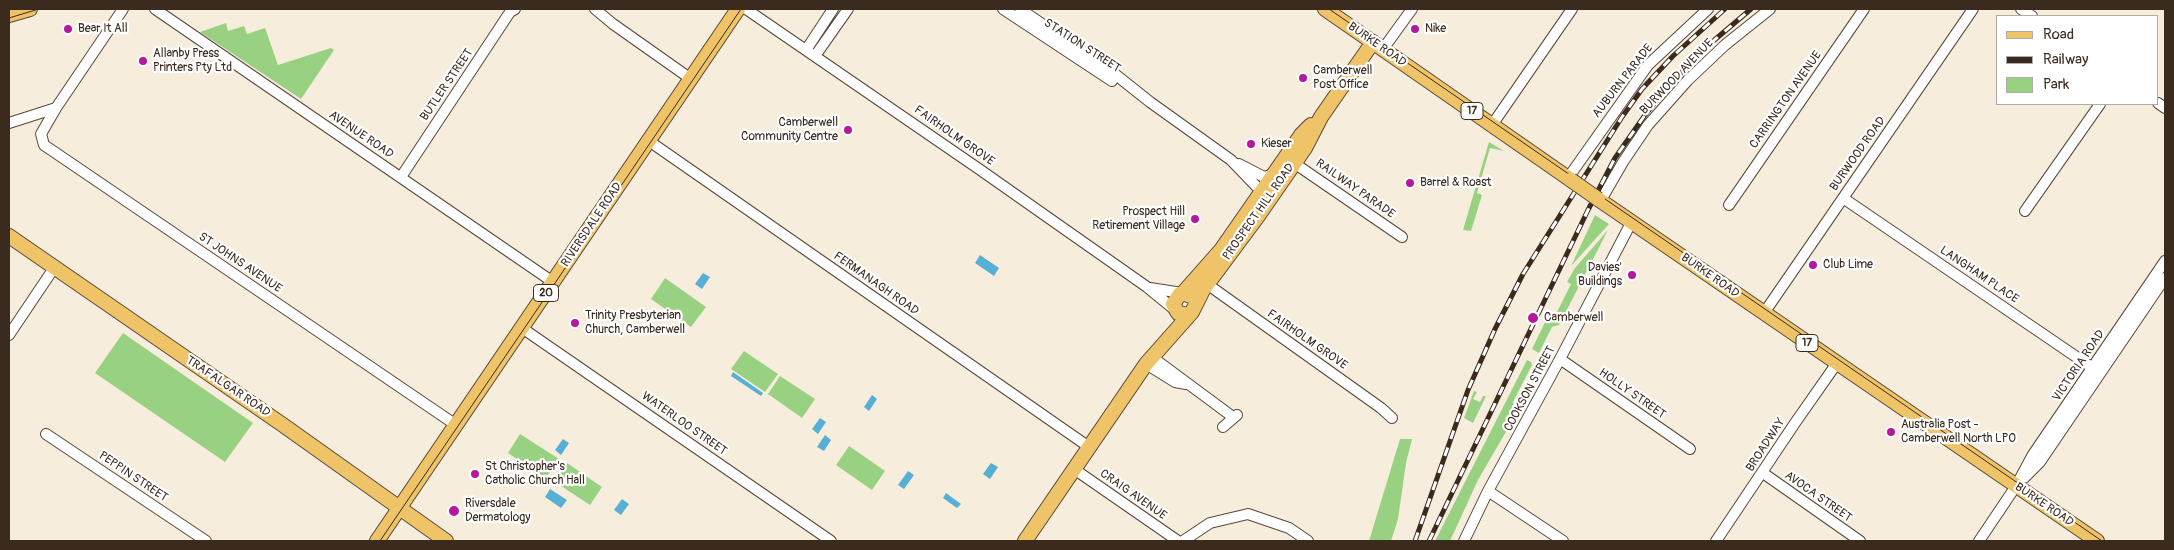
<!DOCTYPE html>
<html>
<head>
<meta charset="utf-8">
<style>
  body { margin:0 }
  #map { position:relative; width:2174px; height:550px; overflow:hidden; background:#f7eddc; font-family:Pangolin,sans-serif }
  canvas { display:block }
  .frame { position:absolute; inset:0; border:10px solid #3b2a1e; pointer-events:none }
  .legend { position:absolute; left:1996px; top:15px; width:162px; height:90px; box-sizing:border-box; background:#fff; border:1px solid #b1aaa5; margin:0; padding:6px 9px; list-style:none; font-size:15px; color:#3b2a1e }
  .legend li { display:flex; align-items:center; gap:10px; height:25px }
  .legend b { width:25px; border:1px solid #b1aaa5 }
</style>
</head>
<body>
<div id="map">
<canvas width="2174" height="550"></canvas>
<div class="frame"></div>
<ul class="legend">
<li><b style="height:6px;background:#efc469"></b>Road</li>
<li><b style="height:6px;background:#3b2a1e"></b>Railway</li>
<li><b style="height:14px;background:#99d183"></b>Park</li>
</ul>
</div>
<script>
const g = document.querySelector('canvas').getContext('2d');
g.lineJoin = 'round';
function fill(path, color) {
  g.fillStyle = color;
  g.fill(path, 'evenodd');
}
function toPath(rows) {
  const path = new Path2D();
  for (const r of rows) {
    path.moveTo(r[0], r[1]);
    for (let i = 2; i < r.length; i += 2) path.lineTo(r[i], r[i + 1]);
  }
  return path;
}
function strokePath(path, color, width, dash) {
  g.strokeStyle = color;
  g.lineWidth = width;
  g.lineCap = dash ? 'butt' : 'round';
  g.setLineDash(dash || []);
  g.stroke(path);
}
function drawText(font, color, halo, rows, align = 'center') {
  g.font = font + ' Pangolin,sans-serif';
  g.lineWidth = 4.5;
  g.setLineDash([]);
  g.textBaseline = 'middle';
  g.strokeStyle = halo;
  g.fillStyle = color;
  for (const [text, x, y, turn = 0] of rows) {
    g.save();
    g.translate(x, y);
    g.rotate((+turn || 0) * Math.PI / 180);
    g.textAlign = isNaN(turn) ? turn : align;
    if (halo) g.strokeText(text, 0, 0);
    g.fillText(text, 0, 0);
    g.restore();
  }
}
fill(toPath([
  [226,23,228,31,244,26,247,34,265,28,278,65,331,48,334,50,301,99,200,32],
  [1489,142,1504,151,1490,148,1477,193,1482,195,1471,231,1463,230],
  [1595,215,1609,224,1571,266],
  [1608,230,1559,325,1552,327,1539,353,1532,349,1548,316,1554,318,1571,284,1567,282,1575,268],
  [665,278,706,307,691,327,651,299],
  [123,333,253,423,225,462,95,373],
  [744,351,778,374,765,392,731,369],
  [1527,360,1531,362,1532,365,1513,402,1516,412,1511,423,1478,480,1450,541,1435,541],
  [780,376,815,399,802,418,768,394],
  [1474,391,1477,392,1473,399,1480,402,1483,396,1486,396,1473,423,1464,418],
  [520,434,559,459,546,478,508,453],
  [1400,439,1412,439,1406,463,1398,519,1391,541,1369,541],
  [849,446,885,471,872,490,836,465],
  [567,463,602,487,590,505,555,482]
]), '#99d183');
fill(toPath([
  [980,255,999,268,994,276,975,263],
  [703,273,710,277,702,289,695,284],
  [733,372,763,393,761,396,731,376],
  [872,395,877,399,869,411,864,407],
  [820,418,826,422,818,434,812,429],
  [825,435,831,440,824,451,817,447],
  [563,439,569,443,561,455,555,450],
  [991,463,998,467,990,479,983,474],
  [908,471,914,475,904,489,898,485],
  [550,489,567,500,561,508,545,497],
  [946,493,961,504,957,508,943,498],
  [622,499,629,504,621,515,614,510]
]), '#56afd4');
const minor = toPath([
  [155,9,553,282],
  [595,9,613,24,691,79],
  [746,9,979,169,1147,287,1174,309],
  [1003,9,1112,81],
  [1020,9,1111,71,1150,102,1231,160,1256,186,1263,190],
  [2021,9,2032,16],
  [1383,49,1412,9],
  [806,50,833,9],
  [815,56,848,9],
  [2158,103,2165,108],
  [56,108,41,134,44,145,456,425],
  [9,123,56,108,123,9],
  [1492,125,1572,9],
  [649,141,1089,447],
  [1294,163,1402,237],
  [1239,164,1264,177,1274,174],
  [401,177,510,12,515,9],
  [1568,178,1648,65,1708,9],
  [1843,198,2100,373],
  [1601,200,1623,162,1648,125,1688,80,1725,45,1770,9],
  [1729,205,1864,9],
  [2025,211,2100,104],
  [1207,284,1381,408,1392,418],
  [1150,288,1182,293],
  [1764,313,1973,9],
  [522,328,831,541],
  [9,335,54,268],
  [1152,357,1233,417],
  [1560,359,1690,449],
  [1146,364,1175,382,1186,384],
  [1223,427,1237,415],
  [46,434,206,541],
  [1074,469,1178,541],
  [1763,473,1860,541],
  [2024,478,2040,462,2165,278],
  [1488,491,1563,541],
  [1183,541,1210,523,1248,514,1289,528,1308,541],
  [1464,541,1488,491,1560,359,1632,221],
  [1716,541,1795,423,1837,363],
  [1979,541,2016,486,2032,456,2165,261]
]);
const major = toPath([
  [1325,9,1571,180],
  [9,15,30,9],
  [1598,199,2097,541],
  [9,236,283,425,446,541],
  [1183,293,1221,250,1301,135,1311,125],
  [1189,315,1178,313,1173,304,1180,294,1185,294,1191,296],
  [377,541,738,9],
  [1025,541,1146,364,1192,312,1203,290,1258,216,1305,148,1321,117,1373,42]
]);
strokePath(minor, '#57473a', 12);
strokePath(major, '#57473a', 16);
strokePath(minor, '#fff', 10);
strokePath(major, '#efc469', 14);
strokePath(toPath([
  [1329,9,2102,541],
  [9,18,39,9],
  [380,541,741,9]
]), '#3b2a1e', 1);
const rail = toPath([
  [1415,541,1468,390,1495,329,1523,274,1622,117,1642,89,1673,56,1725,9],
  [1429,541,1588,210,1615,158,1645,115,1670,84,1705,48,1751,9]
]);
strokePath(rail, '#3b2a1e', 5);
strokePath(rail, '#fff', 3, [9]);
const majorBridge = toPath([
  [1571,180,1598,199]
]);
strokePath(majorBridge, '#57473a', 16, []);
strokePath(majorBridge, '#efc469', 14);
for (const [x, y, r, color] of [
  [68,29,5,"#b5179e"],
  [1415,29,5,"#b5179e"],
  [143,61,5,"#b5179e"],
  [1303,78,5,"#b5179e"],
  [848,130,5,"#b5179e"],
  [1251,144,5,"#b5179e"],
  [1410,183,5,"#b5179e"],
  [1195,219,5,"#b5179e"],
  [1813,265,5,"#b5179e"],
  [1632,275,5,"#b5179e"],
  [1533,318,6,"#b5179e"],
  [575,323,5,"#b5179e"],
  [1891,432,5,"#b5179e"],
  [475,474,5,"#b5179e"],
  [454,511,6,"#b5179e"]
]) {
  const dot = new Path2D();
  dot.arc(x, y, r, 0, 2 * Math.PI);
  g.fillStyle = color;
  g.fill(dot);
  strokePath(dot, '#fff', 2);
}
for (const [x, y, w] of [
  [1472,111,22],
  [546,293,25],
  [1807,343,22]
]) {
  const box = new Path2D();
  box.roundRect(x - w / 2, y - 8.5, w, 17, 4);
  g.fillStyle = '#fff';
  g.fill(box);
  strokePath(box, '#3b2a1e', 1);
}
drawText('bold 11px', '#3b2a1e', null, [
  ["17",1472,111],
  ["20",546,293],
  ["17",1807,343]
]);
drawText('12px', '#3b2a1e', '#fff', [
  ["Bear It All",78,29],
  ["Nike",1425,29],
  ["Allanby Press",153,54],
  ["Printers Pty Ltd",153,68],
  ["Camberwell",1313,71],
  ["Post Office",1313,85],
  ["Camberwell",838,123,"right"],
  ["Community Centre",838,137,"right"],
  ["Kieser",1261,144],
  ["Barrel & Roast",1420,183],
  ["Prospect Hill",1185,212,"right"],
  ["Retirement Village",1185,226,"right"],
  ["Club Lime",1823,265],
  ["Davies'",1622,268,"right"],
  ["Buildings",1622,282,"right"],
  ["Trinity Presbyterian",585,316],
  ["Church, Camberwell",585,330],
  ["Camberwell",1544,318],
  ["Australia Post -",1901,425],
  ["Camberwell North LPO",1901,439],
  ["St Christopher's",485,467],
  ["Catholic Church Hall",485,481],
  ["Riversdale",465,504],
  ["Dermatology",465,518]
], 'left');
drawText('12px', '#3b2a1e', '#fff', [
  ["BURKE ROAD",1377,45,35],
  ["STATION STREET",1082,46,33],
  ["BURWOOD AVENUE",1677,77,-46],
  ["AUBURN PARADE",1623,81,-52],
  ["BUTLER STREET",447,85,-56],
  ["CARRINGTON AVENUE",1786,100,-55],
  ["AVENUE ROAD",361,135,34],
  ["FAIRHOLM GROVE",954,136,35],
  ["BURWOOD ROAD",1858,154,-55],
  ["RAILWAY PARADE",1355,189,35],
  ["PROSPECT HILL ROAD",1259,212,-55],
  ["RIVERSDALE ROAD",592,225,-56],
  ["ST JOHNS AVENUE",240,263,34],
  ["LANGHAM PLACE",1979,275,34],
  ["BURKE ROAD",1710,276,35],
  ["FERMANAGH ROAD",876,284,35],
  ["FAIRHOLM GROVE",1307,340,35],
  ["VICTORIA ROAD",2079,366,-56],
  ["TRAFALGAR ROAD",228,387,34],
  ["COOKSON STREET",1530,389,-62],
  ["HOLLY STREET",1632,394,35],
  ["WATERLOO STREET",684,424,35],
  ["BROADWAY",1766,445,-57],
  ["PEPPIN STREET",133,477,34],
  ["CRAIG AVENUE",1133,495,35],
  ["AVOCA STREET",1818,497,35],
  ["BURKE ROAD",2044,505,34]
]);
</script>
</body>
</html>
